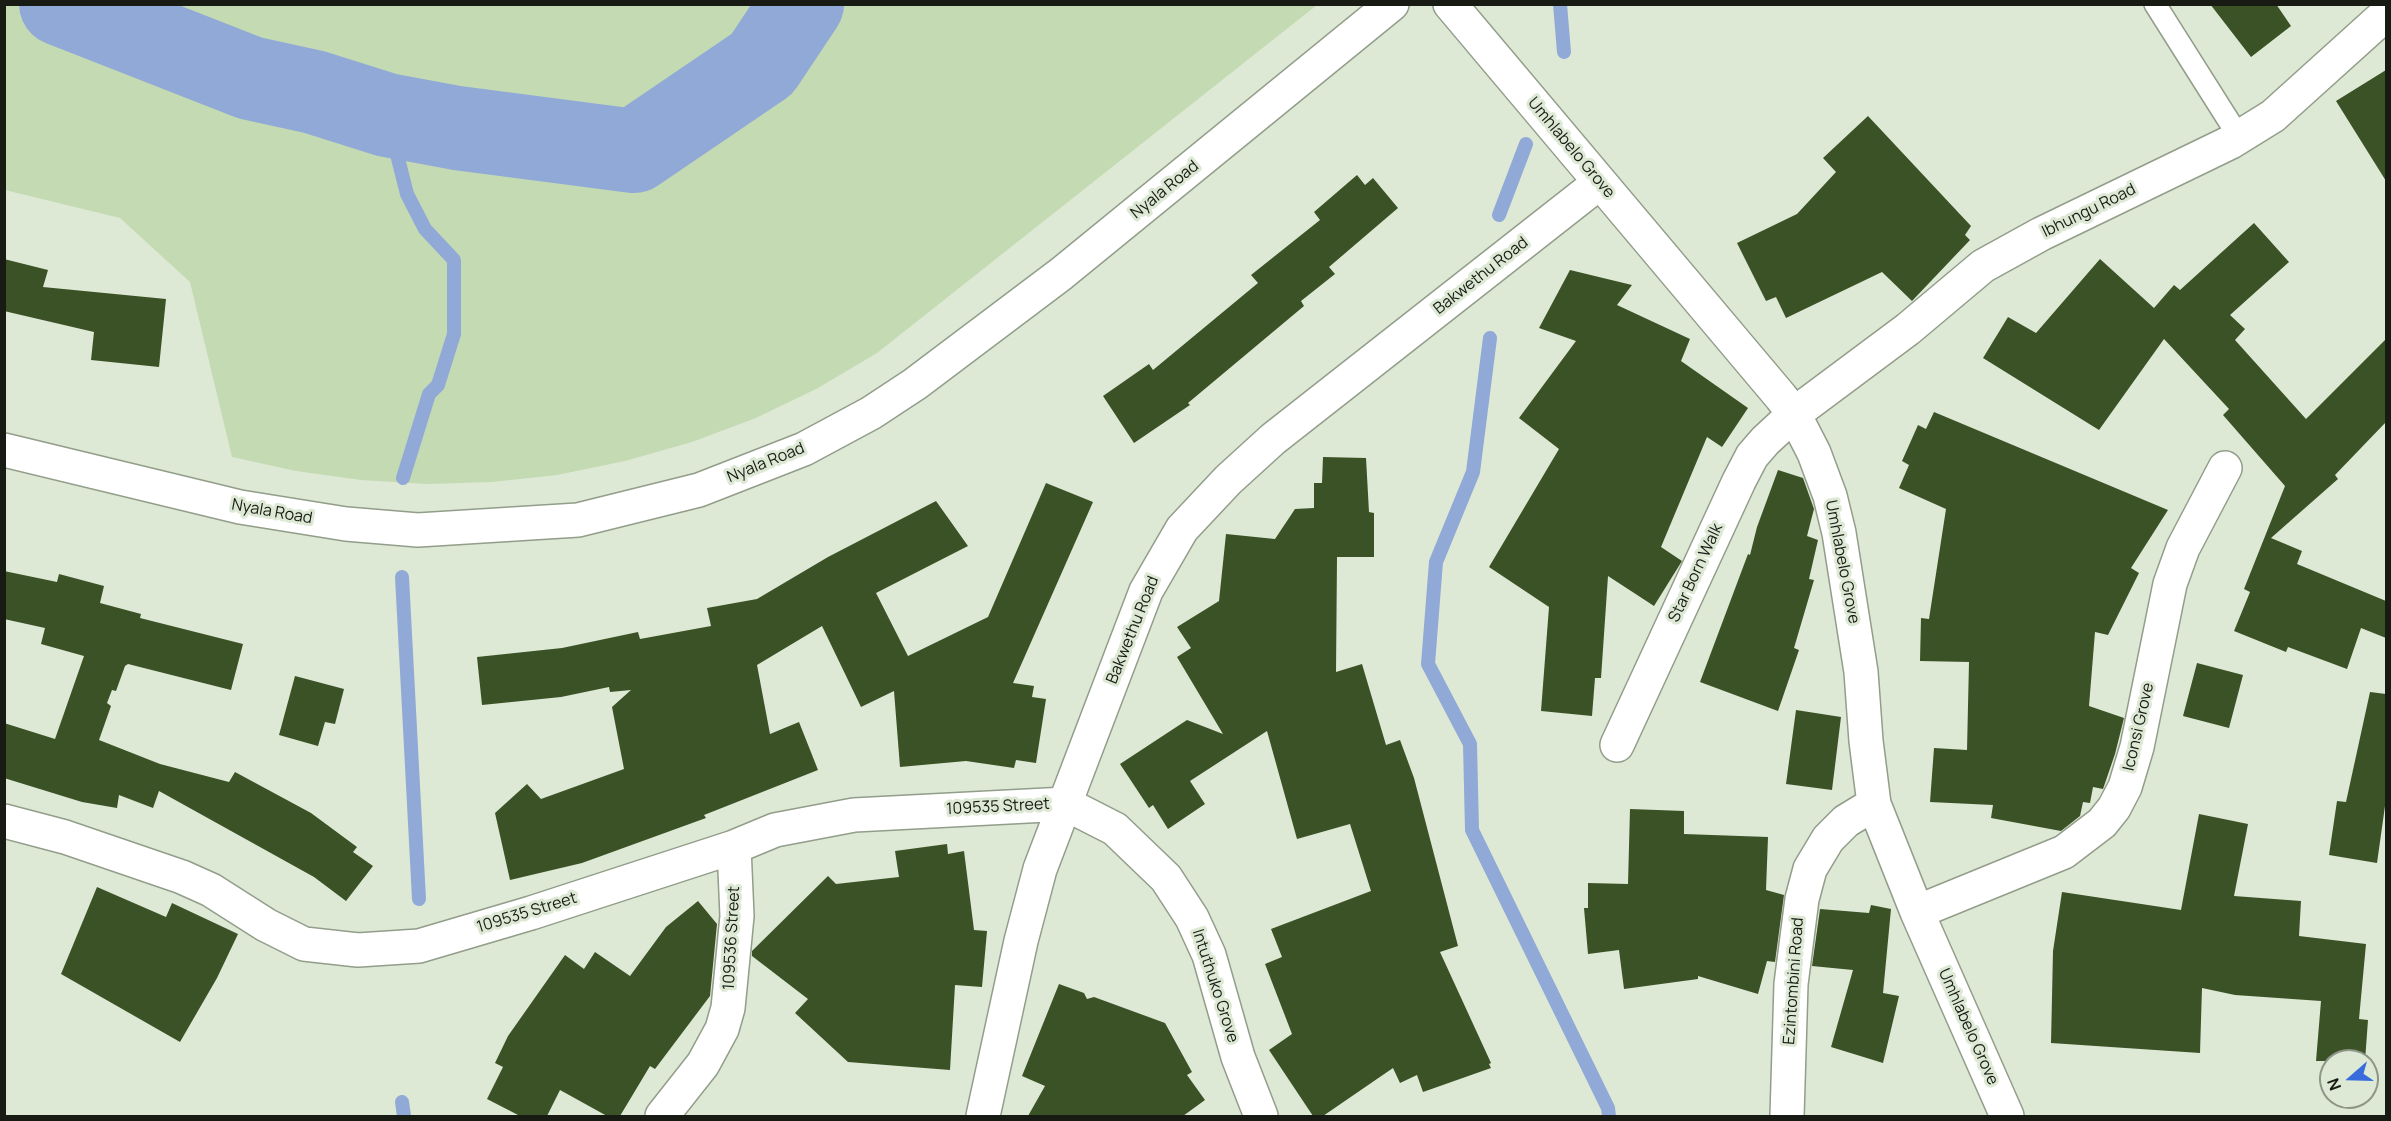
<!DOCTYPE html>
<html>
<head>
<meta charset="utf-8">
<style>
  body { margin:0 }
  #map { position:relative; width:2391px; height:1121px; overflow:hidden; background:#dde9d4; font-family:Manrope,sans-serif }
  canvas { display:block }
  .frame { position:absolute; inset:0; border:6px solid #171b14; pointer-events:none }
  .north { position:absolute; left:2319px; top:1049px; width:60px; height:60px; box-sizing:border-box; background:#dde9d4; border:2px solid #8e9787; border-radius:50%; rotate:250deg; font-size:16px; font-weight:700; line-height:24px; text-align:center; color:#171b14 }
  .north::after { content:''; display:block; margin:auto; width:21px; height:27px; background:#386cdc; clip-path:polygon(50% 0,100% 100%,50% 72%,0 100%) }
</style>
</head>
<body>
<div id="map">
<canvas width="2391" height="1121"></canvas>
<div class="frame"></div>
<div class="north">N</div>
</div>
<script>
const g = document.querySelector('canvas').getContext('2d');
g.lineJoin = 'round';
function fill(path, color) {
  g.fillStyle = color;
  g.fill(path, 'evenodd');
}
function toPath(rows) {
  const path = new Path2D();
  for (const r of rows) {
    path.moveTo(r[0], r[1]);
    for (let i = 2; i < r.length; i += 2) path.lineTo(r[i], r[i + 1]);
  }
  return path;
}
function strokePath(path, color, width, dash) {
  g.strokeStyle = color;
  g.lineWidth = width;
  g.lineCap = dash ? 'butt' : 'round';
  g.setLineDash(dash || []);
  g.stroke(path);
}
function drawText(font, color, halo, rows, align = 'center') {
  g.font = font + ' Manrope,sans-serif';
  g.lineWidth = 6;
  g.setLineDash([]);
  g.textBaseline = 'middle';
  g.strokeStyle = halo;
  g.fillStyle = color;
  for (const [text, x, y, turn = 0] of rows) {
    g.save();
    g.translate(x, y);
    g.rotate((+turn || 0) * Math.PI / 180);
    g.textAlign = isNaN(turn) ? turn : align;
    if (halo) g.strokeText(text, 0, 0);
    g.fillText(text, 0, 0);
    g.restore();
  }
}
fill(toPath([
  [5,4,1317,4,1317,5,877,353,818,388,756,418,692,442,625,461,557,475,492,482,427,484,361,480,296,471,232,457,190,282,120,218,5,190]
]), '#c4dab3');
strokePath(toPath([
  [1560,4,1564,52],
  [387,115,407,194,425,229,454,260,454,334,438,385,429,394,403,478],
  [1499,215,1526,144],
  [1490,338,1473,472,1436,562,1428,664,1470,744,1472,830,1608,1108,1609,1116],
  [402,577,419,899],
  [402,1102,404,1116]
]), '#91a9d6', 14);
strokePath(toPath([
  [61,4,250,78,314,92,387,115,457,128,634,151,762,64,802,4]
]), '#91a9d6', 84);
fill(toPath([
  [2210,4,2276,4,2291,26,2251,57],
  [2386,70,2386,181,2336,101],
  [1868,116,1971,226,1965,235,1970,240,1912,301,1882,272,1786,318,1776,297,1766,301,1737,243,1797,214,1836,172,1823,158],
  [1357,175,1365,185,1373,178,1398,208,1329,267,1335,274,1301,301,1304,306,1188,403,1190,405,1134,443,1103,396,1149,364,1153,370,1258,283,1251,275,1320,220,1314,212],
  [2254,223,2289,262,2230,315,2245,329,2235,340,2306,419,2386,339,2386,422,2335,475,2338,479,2271,538,2302,551,2297,564,2386,601,2386,638,2361,628,2347,669,2288,647,2286,652,2234,631,2250,592,2244,589,2285,486,2223,415,2229,409,2164,339,2099,430,1983,358,2008,317,2036,333,2100,259,2154,308,2174,285,2180,290],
  [4,259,48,270,43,287,166,299,159,367,91,360,94,332,4,311],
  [1570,270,1632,285,1617,305,1690,339,1681,361,1748,408,1722,447,1707,437,1661,547,1682,561,1654,606,1608,576,1601,678,1595,678,1592,716,1541,711,1549,607,1489,567,1559,449,1519,418,1576,341,1539,328],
  [1934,412,2168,510,2131,568,2139,573,2108,635,2095,632,2089,706,2124,718,2115,754,2103,789,2093,787,2090,803,2083,802,2080,816,2061,831,1991,818,1993,805,1930,802,1934,748,1967,750,1969,662,1920,661,1921,618,1929,619,1946,509,1899,488,1909,465,1902,461,1918,425,1926,429],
  [1323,457,1366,458,1369,512,1374,513,1374,557,1337,557,1336,672,1362,664,1386,745,1400,740,1414,778,1458,946,1440,952,1491,1063,1489,1064,1491,1068,1423,1092,1417,1075,1400,1083,1393,1068,1323,1116,1313,1116,1269,1050,1292,1034,1265,964,1282,957,1271,929,1371,891,1350,824,1297,839,1267,731,1190,781,1205,804,1168,829,1153,805,1149,808,1120,764,1187,720,1223,734,1177,657,1191,648,1177,627,1219,601,1226,534,1275,539,1295,509,1314,508,1314,483,1322,483],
  [1778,470,1803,478,1814,509,1807,536,1818,540,1809,579,1814,580,1794,648,1799,650,1778,711,1700,682,1748,554,1750,555,1757,527],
  [1046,483,1093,502,1013,683,1034,686,1032,697,1046,699,1036,763,1016,760,1014,768,966,761,900,767,894,691,861,707,822,626,757,665,770,734,799,722,818,770,704,815,706,818,582,863,510,880,495,813,527,784,541,799,624,769,612,707,631,690,610,692,609,687,561,697,482,705,477,657,562,648,638,632,640,639,711,626,707,608,757,599,828,557,936,501,968,546,876,593,908,656,988,617],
  [4,571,57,582,59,574,104,586,100,603,141,614,140,618,243,644,231,690,128,664,125,666,116,691,112,690,107,703,111,706,99,740,160,764,229,782,235,772,311,813,357,847,353,852,373,866,346,901,314,877,159,791,153,808,119,795,117,808,82,802,4,778,4,723,55,739,84,656,41,644,45,628,4,619],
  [2197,663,2243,675,2229,728,2183,716],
  [295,676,344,689,335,724,325,722,318,746,279,735],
  [2370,692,2386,694,2386,799,2377,863,2329,855,2337,801,2346,802],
  [1796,710,1841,717,1832,790,1786,784],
  [1630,809,1684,811,1684,834,1768,837,1766,890,1784,895,1775,962,1767,961,1758,994,1698,976,1698,979,1624,989,1619,950,1588,954,1584,908,1588,908,1588,883,1628,884],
  [2199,814,2248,824,2234,896,2301,901,2299,936,2366,944,2359,1019,2368,1020,2365,1061,2316,1061,2321,1001,2235,995,2202,988,2200,1053,2051,1043,2053,951,2062,892,2181,910],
  [947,844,948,854,964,851,974,930,987,931,982,987,955,985,950,1070,848,1062,795,1013,808,999,752,956,752,951,828,876,836,884,899,877,895,851],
  [97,887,166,917,172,903,238,934,217,978,180,1042,61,974],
  [698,901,717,924,710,996,655,1069,650,1066,620,1116,607,1116,560,1090,547,1116,520,1116,487,1099,503,1067,495,1063,508,1036,565,955,584,969,595,952,630,976,666,927],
  [1871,905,1891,909,1883,993,1899,996,1883,1063,1831,1047,1853,970,1812,966,1820,909,1869,913],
  [1059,984,1084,993,1087,999,1094,997,1165,1023,1192,1072,1187,1075,1205,1100,1183,1116,1028,1116,1045,1086,1022,1076]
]), '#3b5227');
const service = toPath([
  [2155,4,2239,137]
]);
const minor = toPath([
  [1450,4,1781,397,1794,414,1814,453,1830,496,1839,533,1861,672,1866,741,1874,804,1917,912,2007,1116],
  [1617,745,1739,481,1752,456,1765,441,1794,414,1908,329,1983,266,2041,234,2231,142,2273,116,2386,14],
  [4,821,65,837,182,877,211,890,266,925,304,944,358,950,419,946,531,913,734,847,775,830,854,815,1066,804,1115,829,1166,878,1192,918,1209,955,1238,1057,1261,1116],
  [1917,912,2064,852,2102,823,2114,808,2125,787,2137,747,2170,584,2183,548,2225,468],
  [662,1116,703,1064,722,1029,728,1008,737,916,734,847],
  [983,1116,1021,941,1040,869,1146,591,1182,529,1228,480,1273,439,1599,183],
  [1787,1116,1791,984,1802,899,1810,869,1828,839,1846,821,1874,804]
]);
const tertiary = toPath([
  [4,450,240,507,346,524,418,530,578,520,699,490,804,449,871,413,915,384,1061,274,1392,4]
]);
strokePath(service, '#929d8a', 24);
strokePath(minor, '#929d8a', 36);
strokePath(tertiary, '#929d8a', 36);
strokePath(service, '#fff', 21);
strokePath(minor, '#fff', 33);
strokePath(tertiary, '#fff', 33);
drawText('16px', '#171b14', '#dde9d4', [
  ["Umhlabelo Grove",1571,148,50],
  ["Nyala Road",1165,190,-39],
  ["Ibhungu Road",2089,211,-26],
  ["Bakwethu Road",1481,276,-38],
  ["Nyala Road",766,463,-22],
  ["Nyala Road",272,512,10],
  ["Umhlabelo Grove",1842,562,79],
  ["Star Born Walk",1696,573,-65],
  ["Bakwethu Road",1133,630,-68],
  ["Iconsi Grove",2139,727,-77],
  ["109535 Street",998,807,-3],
  ["109535 Street",527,913,-17],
  ["109536 Street",732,938,-87],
  ["Ezintombini Road",1794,981,-86],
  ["Intuthuko Grove",1215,986,72],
  ["Umhlabelo Grove",1968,1027,66]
]);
</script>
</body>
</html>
